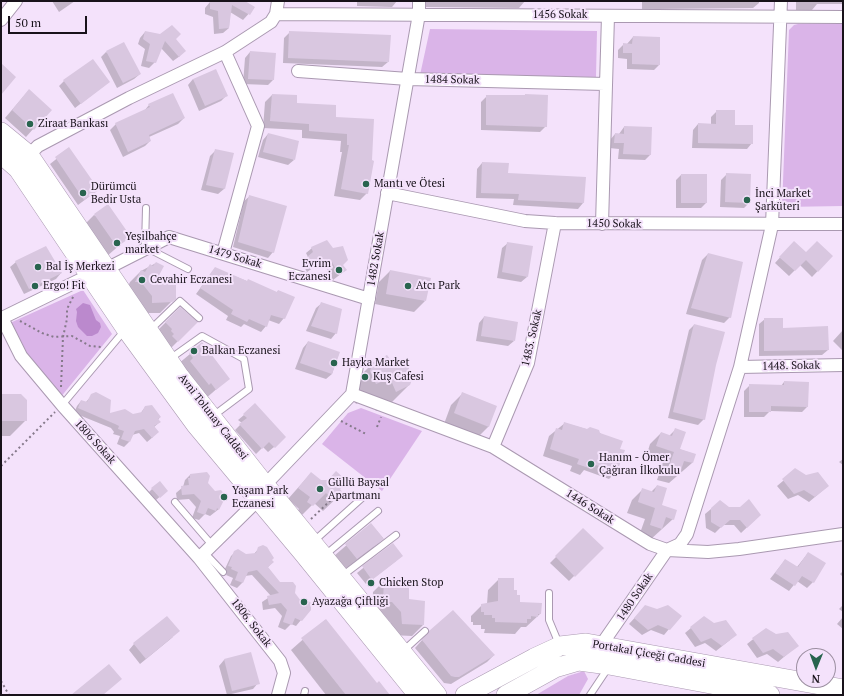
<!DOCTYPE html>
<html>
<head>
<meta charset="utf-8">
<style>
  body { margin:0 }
  #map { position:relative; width:844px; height:696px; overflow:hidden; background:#f4e2fb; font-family:"PT Serif",serif }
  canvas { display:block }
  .frame { position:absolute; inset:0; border:2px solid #18121a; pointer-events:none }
  .north { position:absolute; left:796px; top:648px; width:40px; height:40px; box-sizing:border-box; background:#f4e2fb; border:1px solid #9c8fa1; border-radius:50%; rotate:181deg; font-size:11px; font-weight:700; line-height:16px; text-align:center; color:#18121a }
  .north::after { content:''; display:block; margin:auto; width:14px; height:18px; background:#28644e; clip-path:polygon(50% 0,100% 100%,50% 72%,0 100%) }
  .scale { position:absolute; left:8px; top:16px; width:79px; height:18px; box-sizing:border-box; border:2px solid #18121a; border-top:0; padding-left:5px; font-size:12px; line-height:14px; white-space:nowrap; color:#18121a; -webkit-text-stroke:3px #f4e2fb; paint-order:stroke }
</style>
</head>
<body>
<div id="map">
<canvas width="844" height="696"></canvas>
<div class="frame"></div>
<div class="north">N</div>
<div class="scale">50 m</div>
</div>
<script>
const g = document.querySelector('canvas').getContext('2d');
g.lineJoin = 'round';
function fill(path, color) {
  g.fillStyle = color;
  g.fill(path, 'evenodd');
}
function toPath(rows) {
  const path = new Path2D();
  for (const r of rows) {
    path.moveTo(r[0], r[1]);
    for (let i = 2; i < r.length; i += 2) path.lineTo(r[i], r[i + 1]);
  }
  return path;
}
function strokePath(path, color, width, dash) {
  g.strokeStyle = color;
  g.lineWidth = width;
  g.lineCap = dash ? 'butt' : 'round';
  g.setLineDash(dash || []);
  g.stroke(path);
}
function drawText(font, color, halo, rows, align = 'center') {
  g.font = font + ' "PT Serif",serif';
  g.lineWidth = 4;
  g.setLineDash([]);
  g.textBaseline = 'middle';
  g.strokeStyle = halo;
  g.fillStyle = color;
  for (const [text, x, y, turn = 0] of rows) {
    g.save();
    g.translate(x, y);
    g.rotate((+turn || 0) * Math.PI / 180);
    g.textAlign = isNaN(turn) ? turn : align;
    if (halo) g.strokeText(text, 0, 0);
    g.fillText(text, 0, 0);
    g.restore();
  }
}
fill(toPath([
  [798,24,843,24,843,206,782,207,789,30,794,25],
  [430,29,597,31,596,77,420,75],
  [83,290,112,334,60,398,26,355,10,323],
  [361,408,422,431,382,491,322,444,348,413],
  [584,671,588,679,579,695,536,695,568,676]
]), '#dab4e8');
fill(toPath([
  [83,303,90,305,96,320,100,323,101,327,98,333,92,336,87,336,78,327,76,321,77,312,76,309]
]), '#bb89cd');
fill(toPath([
  [52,1,75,1,59,12],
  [217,1,243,1,254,8,243,20,230,12,229,28,223,33,214,34,213,17,205,14,205,8,210,2],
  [357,1,397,1,392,7,357,6],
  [424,1,525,1,519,8,424,7],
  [642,1,759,1,759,3,753,8,660,9,658,11,642,12],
  [796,1,843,1,843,4,817,4,812,10,796,10],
  [145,32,175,39,180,56,173,61,161,48,155,62,149,68,141,66,145,49,138,44,140,38],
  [290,32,388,62,382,67,283,63,284,38],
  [633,37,659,65,654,70,627,69,627,59,618,58,618,50,624,44,627,44],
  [106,52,140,74,134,79,117,88,101,57],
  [250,52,273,80,268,85,243,84,245,58],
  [193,79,227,95,221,101,199,111,188,85],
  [64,81,109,82,75,108,59,86],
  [29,90,50,110,26,137,5,118],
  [272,95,296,96,296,104,334,118,373,120,367,193,360,200,334,196,342,152,340,152,341,141,302,138,302,130,263,128,265,102],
  [487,96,546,126,540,132,481,130,481,102],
  [149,105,184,118,178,124,149,137,150,141,145,146,123,157,110,130,116,124,144,111],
  [717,111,752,143,747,149,692,148,693,130,698,124,711,124,711,117],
  [624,127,650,155,645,160,618,159,619,149,609,148,610,140,615,134,619,134],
  [268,134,294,160,288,165,258,157,263,140],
  [69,149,98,190,78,205,50,164],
  [216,150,232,154,224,189,218,194,201,190,210,156],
  [482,163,507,174,585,178,583,203,578,209,513,205,514,199,476,198,477,169],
  [727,174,749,203,744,208,720,207,721,180],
  [681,175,706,203,701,208,676,208,676,180],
  [250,196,273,252,268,258,233,247,244,201],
  [94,215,130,236,106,257,83,226],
  [794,242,806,253,832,256,812,277,800,265,789,276,775,263],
  [508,243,527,277,521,282,497,278,502,248],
  [312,248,342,265,346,270,333,280,325,265,317,265,307,272,302,263,308,257,306,253],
  [708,254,730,317,724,323,686,314,702,260],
  [16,262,61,273,56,279,24,294,10,267],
  [156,263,153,284,175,298,160,313,141,313,125,293,130,282,141,271],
  [215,268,276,293,278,291,284,318,279,324,268,320,266,326,261,332,244,324,241,327,226,320,228,316,196,294],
  [390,271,425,301,414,312,375,304,379,282],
  [322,303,336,333,331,339,306,331,316,308],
  [180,308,197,322,167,352,155,333],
  [484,317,514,341,508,346,476,341,479,323],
  [765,319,782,329,828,350,822,355,759,356,759,324],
  [694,325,715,365,704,419,698,425,668,418,689,330],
  [843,330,843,351,833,341],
  [308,342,339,353,332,374,326,379,295,369,303,348],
  [202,344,228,379,204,400,178,364],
  [374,362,409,385,389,405,376,411,369,398,356,404,350,392,353,383],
  [784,382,807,407,802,412,770,411,764,417,744,417,744,391,750,385,781,386],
  [462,394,489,426,478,437,444,424,451,405],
  [92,395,109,414,140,414,145,407,160,417,158,420,160,422,154,427,153,437,147,442,139,433,132,435,129,442,124,447,117,444,120,436,113,434,114,432,111,428,74,413,77,406,81,401,86,402],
  [1,396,26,420,10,436,1,436],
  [244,415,280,442,268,452,263,447,256,454,235,430,242,423,238,420],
  [565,423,600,433,619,449,617,471,609,479,584,470,580,475,570,471,572,466,543,456,549,436],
  [675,430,679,449,694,454,692,463,669,483,657,480,663,462,646,457,650,444,661,433,669,436],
  [843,459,843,465,839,462],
  [796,470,806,476,828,486,809,502,798,495,788,499,777,486],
  [311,473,321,481,342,493,323,511,314,503,301,516,296,513,299,509,288,499],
  [190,475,207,483,215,493,219,509,210,516,205,514,199,520,192,518,196,507,189,499,177,500,176,493,183,487,185,480],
  [657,486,661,505,673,519,650,540,639,536,645,519,627,513,632,500,643,489,651,492],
  [152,489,163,494,156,500,149,492],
  [729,508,760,515,741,533,734,525,723,525,715,533,706,528,705,514,711,509],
  [371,524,383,538,372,549,345,569,334,556],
  [583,530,602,548,569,581,550,563],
  [393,544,396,561,366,584,357,573],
  [260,547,273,562,267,568,279,583,294,593,301,620,296,626,291,624,285,630,278,627,282,616,275,608,263,610,262,602,271,596,252,575,245,576,243,582,237,588,230,585,233,578,226,575,227,573,224,571,231,556,236,551,246,555,254,554],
  [808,553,813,582,807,588,797,581,789,591,770,579,785,560,797,567],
  [843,571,843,577,840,574],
  [499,579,513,591,519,603,540,614,526,627,521,627,515,634,484,633,485,629,481,629,481,625,473,625,473,622,471,622,471,616,482,605,487,604,488,590],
  [384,581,408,600,423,625,412,636,391,635,391,623,381,612,372,612,373,592],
  [843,605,843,612,839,609],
  [640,612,669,629,664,635,651,630,642,635,629,624],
  [704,617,714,624,730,640,716,651,705,643,695,647,685,633],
  [843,617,843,629,837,624],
  [325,620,376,684,389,695,326,695,291,650],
  [766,629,797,646,778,662,767,654,757,658,747,644],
  [430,631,494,655,487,662,451,684,444,683,415,648],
  [173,637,140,664,129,650,134,644],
  [250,653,258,683,253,689,227,695,219,666,224,660]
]), '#0003');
fill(toPath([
  [210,1,245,1,255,7,250,15,232,5,229,28,219,29,218,11,210,9],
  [172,25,181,34,176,39,186,51,179,57,165,41,156,63,146,61,150,44,143,39,145,31,160,34],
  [289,31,391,35,389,62,288,58],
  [633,36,660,37,660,65,632,64,632,53,623,53,623,43,632,44],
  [124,42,141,74,123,83,106,51],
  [250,51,276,53,274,80,248,79],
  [93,59,110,82,81,104,63,80],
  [1,63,16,77,1,95],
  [216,69,228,96,205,106,193,79],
  [29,89,52,110,34,130,12,110],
  [173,93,185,118,149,135,151,141,128,152,115,123,150,107,148,104],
  [272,94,297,95,297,103,336,105,336,117,374,119,372,160,374,161,368,194,341,189,349,145,347,145,347,134,309,131,309,124,270,121],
  [525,94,548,95,547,127,486,125,486,95,525,95],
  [716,110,735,110,735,125,753,125,753,144,698,143,698,123,716,124],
  [624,126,652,127,651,155,623,154,624,143,614,143,615,133,624,134],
  [268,133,299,141,295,160,263,152],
  [69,147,99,190,84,200,55,157],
  [215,149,234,153,225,189,206,185],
  [482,162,509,163,508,173,586,177,584,203,518,200,519,194,481,193],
  [726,173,751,174,750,203,725,202],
  [681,174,707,174,707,203,681,203],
  [249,195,287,206,274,253,238,242],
  [108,204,131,237,117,247,94,214],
  [327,240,333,248,343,246,348,260,343,265,347,270,339,275,331,260,323,260,312,267,307,257,313,252,311,247],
  [794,241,806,252,817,241,833,256,818,272,806,260,795,271,779,257],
  [507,242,533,246,528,277,502,272],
  [46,246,62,273,29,289,15,261],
  [708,253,743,262,731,318,691,308],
  [156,262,164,266,155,283,176,283,176,299,172,302,152,303,152,296,141,282,135,282,141,270,145,272,150,264,153,266],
  [215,267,247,281,248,279,277,292,278,290,295,297,285,319,271,315,267,327,249,319,247,322,231,314,233,310,200,288],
  [390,270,431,278,426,301,386,294],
  [321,302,342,309,337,334,311,326],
  [180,307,198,322,178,342,172,336,174,334,171,331,172,329,165,322],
  [484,316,518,322,515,341,481,336],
  [764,318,783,318,783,328,828,326,829,350,764,351],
  [694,324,725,332,716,365,705,420,673,412],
  [308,341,340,352,332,374,300,363],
  [202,342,230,379,216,390,211,383,209,385,190,361,193,358,189,353],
  [387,355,395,366,402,363,403,366,407,364,413,377,410,385,396,392,390,378,376,384,370,371,373,362],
  [784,381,809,382,808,407,771,406,771,412,749,412,749,384,784,385],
  [96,392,111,400,110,413,125,409,133,414,142,412,145,406,152,405,161,417,158,419,161,422,154,426,159,432,152,438,144,429,135,431,130,442,121,439,124,431,118,429,119,426,115,424,78,408,81,400,87,402,91,394],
  [462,392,497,406,489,427,454,413],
  [1,394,21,394,27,400,27,421,1,421],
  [255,403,286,437,275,448,269,442,262,449,239,424,247,418,243,414],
  [564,422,587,429,590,427,599,430,600,433,623,441,620,449,625,450,617,472,590,463,589,468,577,464,579,459,550,449,556,428,562,430],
  [675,428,686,432,680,449,696,454,693,463,684,461,680,473,668,469,674,452,656,446,661,432,672,436],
  [795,468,806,475,818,472,829,486,815,497,804,490,794,494,782,479],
  [336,471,348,482,340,489,343,493,334,501,326,493,313,506,307,502,310,497,298,488,311,472,321,480,328,480],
  [207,472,210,476,208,483,215,491,221,490,226,496,219,510,217,508,216,511,208,508,205,515,197,512,201,501,194,494,182,495,181,486,189,485,188,478,190,478,190,474],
  [160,481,168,491,160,498,151,488],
  [657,485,667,488,662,505,677,510,674,520,666,517,662,529,650,525,655,508,638,502,642,488,654,492],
  [749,499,761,515,747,528,740,520,730,520,721,528,711,522,711,508,720,500,729,507,740,507],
  [371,523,384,539,357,559,345,544],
  [583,528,604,548,575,577,555,556],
  [393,543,403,556,372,580,362,566],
  [263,545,267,547,274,558,272,560,274,562,268,567,280,582,293,582,296,586,295,593,301,601,307,600,311,603,311,610,302,621,295,618,292,625,283,622,287,610,281,603,269,605,267,596,279,593,257,570,248,572,243,583,235,580,238,572,231,569,232,567,228,566,234,551,238,549,246,554,256,553,258,547],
  [808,552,826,563,814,583,802,576,795,586,775,573,785,559,798,567],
  [498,578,514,578,514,590,517,590,517,595,520,595,520,602,542,603,541,614,538,614,538,617,531,616,531,619,527,619,527,623,495,622,495,618,492,618,492,615,484,615,484,612,481,612,481,604,498,601],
  [384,580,409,583,409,599,425,601,424,625,402,624,401,612,392,602,383,602],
  [645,605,657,609,668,605,682,616,670,630,658,625,648,630,634,618],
  [453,610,495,655,459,677,455,677,451,676,422,640,429,631],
  [167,616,180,631,146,659,133,643],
  [704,616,714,623,726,620,737,635,722,646,711,638,701,642,690,627],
  [326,619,377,683,379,681,390,695,346,695,301,638],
  [766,628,776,634,788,632,799,646,784,657,773,649,763,653,752,638],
  [251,652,260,684,232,691,224,659],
  [109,664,122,679,103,695,71,695]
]), '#d9c7e0');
const service = toPath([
  [146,208,145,247,188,269],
  [151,329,180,301,199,318],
  [171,358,202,336,244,359,249,389,213,416],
  [62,405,124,331],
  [175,502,212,545],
  [314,541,362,498],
  [204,552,223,572],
  [325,555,378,511],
  [342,576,396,535],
  [549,593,549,620,559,644],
  [403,651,425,631],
  [304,695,305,691],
  [590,695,608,668]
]);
const minor = toPath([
  [276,14,843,17],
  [1,20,16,1],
  [298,71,408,79,605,84],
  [29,155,38,146,129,98,225,52,271,22,276,14,278,1],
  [387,193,525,221,555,223,843,224],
  [602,224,608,16],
  [223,253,258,126,225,52],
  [106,269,169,237,369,299],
  [90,275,2,318,21,356,62,405,199,558,280,661,284,673,278,695],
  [740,367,843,365],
  [352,394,493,447,650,544,667,550,708,552,739,549,843,534],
  [493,447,528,363,555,223],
  [265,485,352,394,419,14,419,1],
  [199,558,258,500],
  [602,644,667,550,680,544,687,534,740,367,772,225,781,1]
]);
const primary = toPath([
  [1,132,29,155,180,377,265,485,437,695],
  [1,154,18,169,126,329,196,425,303,553,418,695],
  [465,695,534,658,560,646,586,643,843,689],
  [506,695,555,668,579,661,609,665,770,695]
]);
strokePath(service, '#aa99b1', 8);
strokePath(minor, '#aa99b1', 14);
strokePath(primary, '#aa99b1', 20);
strokePath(toPath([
  [20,321,42,333,54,337,72,336,90,346,101,347],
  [61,387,63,337,67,319,67,309,74,295],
  [341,421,366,434],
  [377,427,381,417],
  [1,466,55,412],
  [311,519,332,499],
  [1,681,9,695]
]), '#85798a', 2, [2, 3]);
strokePath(service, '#fff', 6);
strokePath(minor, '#fff', 12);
strokePath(primary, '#fff', 19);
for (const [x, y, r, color] of [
  [30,124,4,"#28644e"],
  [366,184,4,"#28644e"],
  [83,193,4,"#28644e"],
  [747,200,4,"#28644e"],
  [117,243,4,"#28644e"],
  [38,267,4,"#28644e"],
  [339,270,4,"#28644e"],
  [142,280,4,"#28644e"],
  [35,286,4,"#28644e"],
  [408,286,4,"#28644e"],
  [194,351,4,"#28644e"],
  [334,363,4,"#28644e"],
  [365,377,4,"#28644e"],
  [591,464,4,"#28644e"],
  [320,489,4,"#28644e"],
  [224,497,4,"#28644e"],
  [371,583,4,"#28644e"],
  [304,602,4,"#28644e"]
]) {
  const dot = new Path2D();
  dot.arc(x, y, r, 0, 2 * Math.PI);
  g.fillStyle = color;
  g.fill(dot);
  strokePath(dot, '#f4e2fb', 1.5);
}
drawText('11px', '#18121a', '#f4e2fb', [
  ["1456 Sokak",560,15],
  ["1484 Sokak",452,80,1],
  ["1450 Sokak",614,224,1],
  ["1479 Sokak",235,257,17],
  ["1482 Sokak",376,259,-80],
  ["1483. Sokak",532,338,-77],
  ["1448. Sokak",791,366,-1],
  ["Avni Tolunay Caddesi",213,417,52],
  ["1806 Sokak",95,442,48],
  ["1446 Sokak",590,507,32],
  ["1480 Sokak",635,597,-56],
  ["1806. Sokak",251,623,52],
  ["Portakal Çiceği Caddesi",649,654,10]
]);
drawText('11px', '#18121a', '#f4e2fb', [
  ["Ziraat Bankası",38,124],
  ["Mantı ve Ötesi",374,184],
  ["Dürümcü",91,187],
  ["Bedir Usta",91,200],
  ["İnci Market",755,194],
  ["Şarküteri",755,207],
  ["Yeşilbahçe",125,237],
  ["market",125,250],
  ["Evrim",331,264,"right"],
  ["Eczanesi",331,277,"right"],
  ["Bal İş Merkezi",46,267],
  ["Cevahir Eczanesi",150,280],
  ["Ergo! Fit",43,286],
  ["Atcı Park",416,286],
  ["Balkan Eczanesi",202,351],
  ["Hayka Market",342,363],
  ["Kuş Cafesi",373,377],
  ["Hanım - Ömer",599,458],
  ["Çağıran İlkokulu",599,471],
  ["Güllü Baysal",328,483],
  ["Apartmanı",328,496],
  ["Yaşam Park",232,491],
  ["Eczanesi",232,504],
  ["Chicken Stop",379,583],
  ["Ayazağa Çiftliği",312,602]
], 'left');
</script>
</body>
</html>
